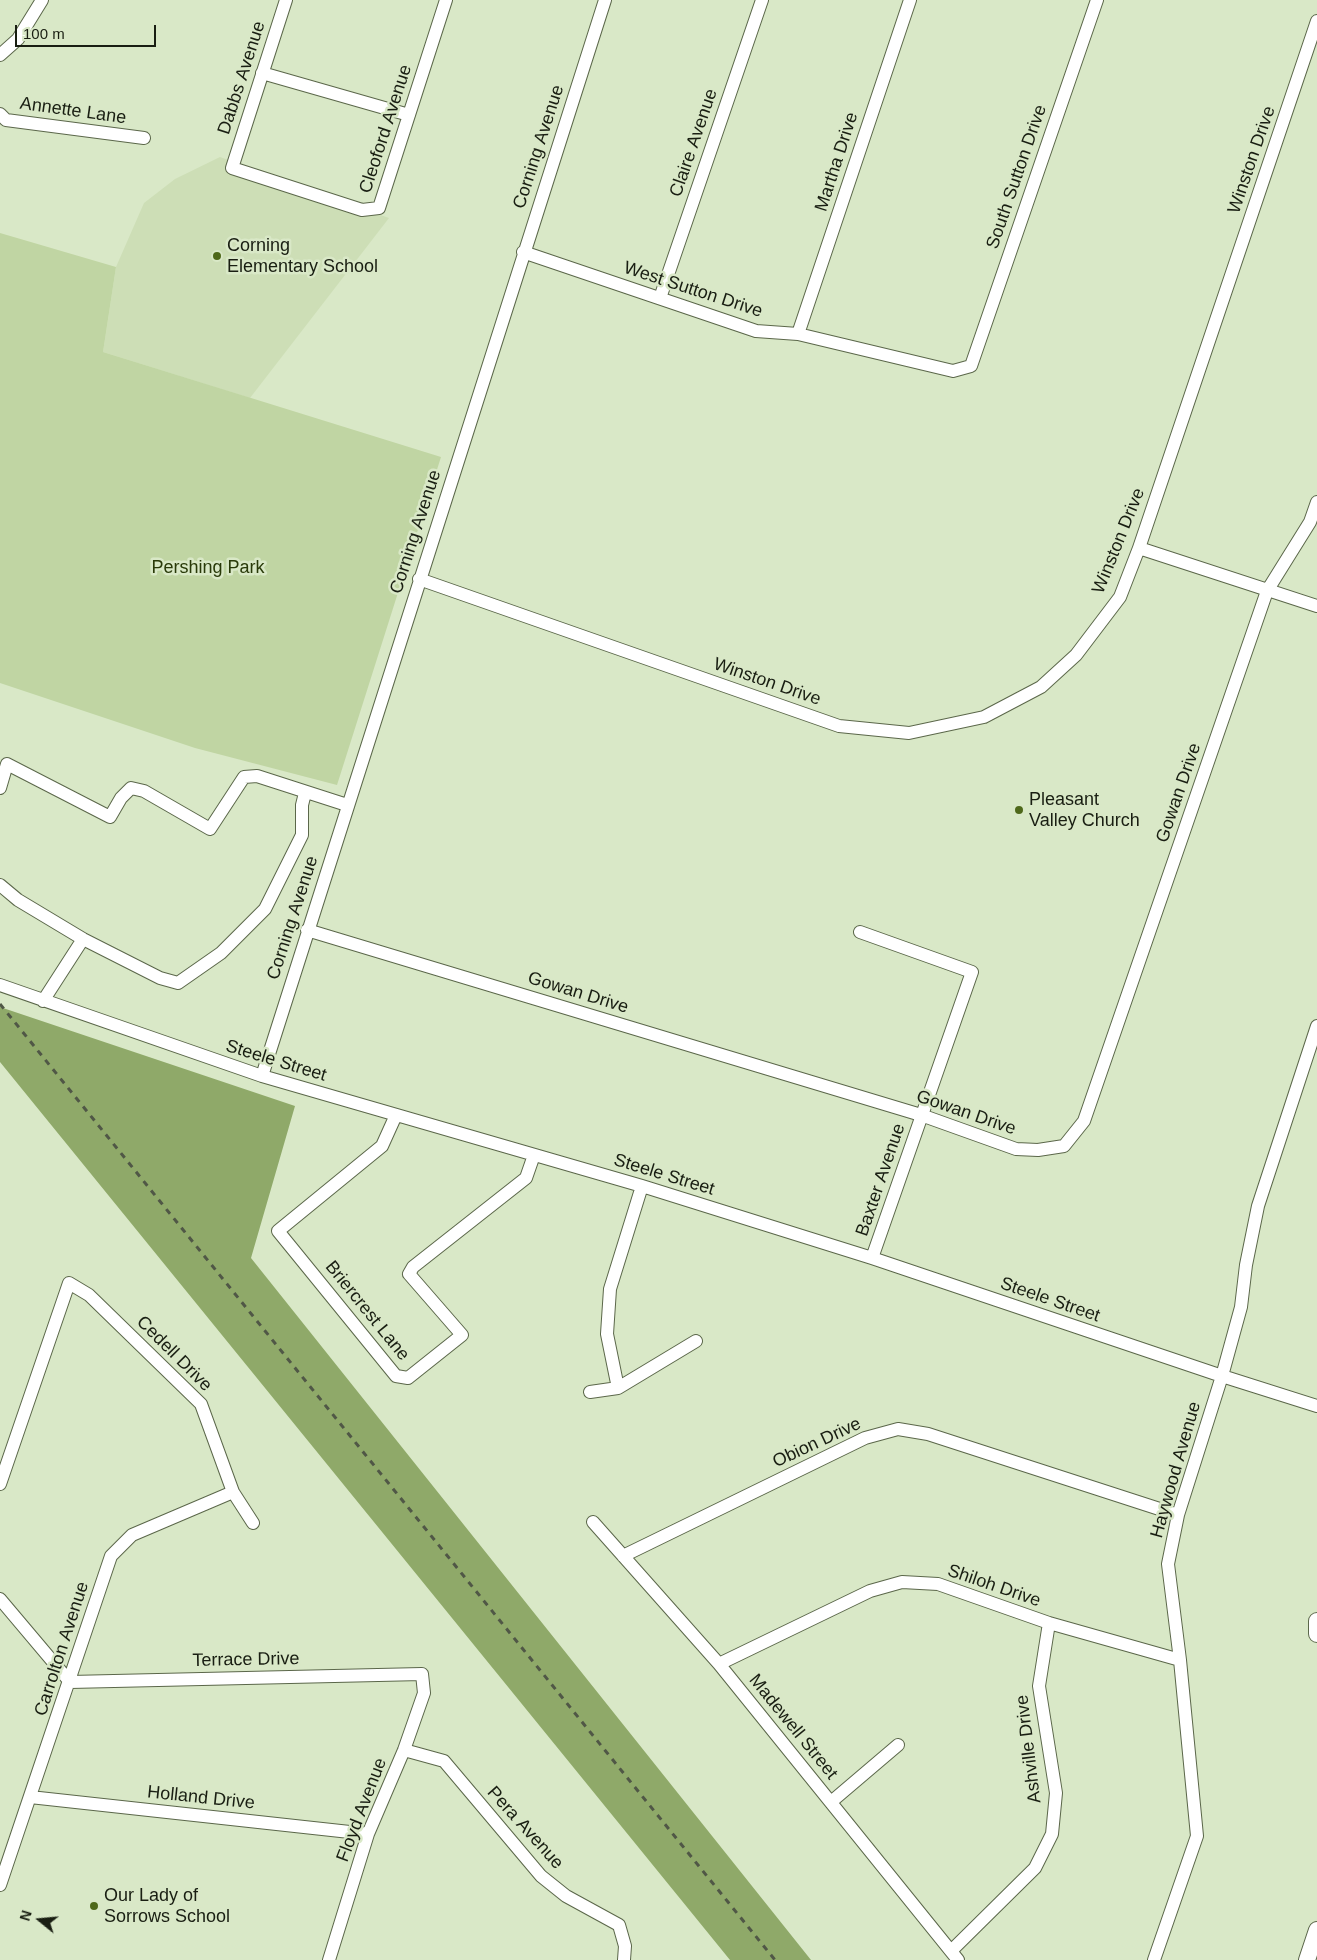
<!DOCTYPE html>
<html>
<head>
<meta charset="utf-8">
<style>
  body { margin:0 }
  #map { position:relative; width:1317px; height:1960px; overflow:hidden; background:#d9e8c7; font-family:Helvetica,sans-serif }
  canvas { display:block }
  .north { position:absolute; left:15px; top:1895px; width:50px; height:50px; -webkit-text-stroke:4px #d9e8c7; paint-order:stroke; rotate:287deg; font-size:14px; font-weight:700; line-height:20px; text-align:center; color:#191e12 }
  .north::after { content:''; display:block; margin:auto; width:18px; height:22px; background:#191e12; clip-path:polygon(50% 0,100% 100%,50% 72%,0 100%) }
  .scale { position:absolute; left:15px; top:25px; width:141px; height:22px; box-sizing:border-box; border:2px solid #191e12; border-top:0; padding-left:6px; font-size:15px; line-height:18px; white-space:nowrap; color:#191e12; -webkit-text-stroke:4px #d9e8c7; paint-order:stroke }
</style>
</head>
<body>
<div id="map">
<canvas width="1317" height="1960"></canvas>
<div class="north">N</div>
<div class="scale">100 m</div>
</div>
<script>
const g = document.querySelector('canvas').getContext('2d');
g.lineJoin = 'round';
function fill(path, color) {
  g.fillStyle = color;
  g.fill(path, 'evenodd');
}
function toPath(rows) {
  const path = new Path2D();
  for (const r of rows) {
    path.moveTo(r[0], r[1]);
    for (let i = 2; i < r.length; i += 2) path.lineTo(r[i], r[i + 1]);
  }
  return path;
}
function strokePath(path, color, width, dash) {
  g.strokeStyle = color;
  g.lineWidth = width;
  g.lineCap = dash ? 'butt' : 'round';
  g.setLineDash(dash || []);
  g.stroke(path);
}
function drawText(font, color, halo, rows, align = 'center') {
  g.font = font + ' Helvetica,sans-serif';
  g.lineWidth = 5;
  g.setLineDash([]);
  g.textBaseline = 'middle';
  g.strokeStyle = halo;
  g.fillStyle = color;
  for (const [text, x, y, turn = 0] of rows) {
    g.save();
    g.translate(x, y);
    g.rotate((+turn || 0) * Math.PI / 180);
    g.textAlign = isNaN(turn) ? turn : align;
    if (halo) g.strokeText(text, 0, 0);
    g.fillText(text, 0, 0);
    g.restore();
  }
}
fill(toPath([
  [220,157,389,218,250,398,103,352,116,267,144,203,175,179]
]), '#cddeb6');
fill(toPath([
  [0,233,116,267,103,352,441,457,337,785,195,748,0,683]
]), '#c0d5a3');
fill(toPath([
  [0,1007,295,1106,251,1258,811,1960,730,1960,0,1062]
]), '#8fa969');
const minor = toPath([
  [286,0,232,168,362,210,379,208,446,0],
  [0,55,18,39,42,0],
  [262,73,409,115],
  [0,114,6,120,144,138],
  [523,252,756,331,798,334,953,371,971,366,1097,0],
  [660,298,762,0],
  [798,334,910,0],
  [1139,548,1317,606],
  [419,579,839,726,909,733,984,717,1041,687,1076,655,1120,597,1139,548,1317,21],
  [0,788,7,764,110,817,121,798,131,788,144,791,210,829,244,777,257,776,347,805],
  [0,885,18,900,83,939,160,978,178,983,221,953,265,909,302,835,302,805,305,793],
  [307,930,921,1115,1016,1149,1038,1150,1064,1146,1084,1121,1267,591,1310,522,1317,502],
  [860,932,972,972,872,1258],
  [0,985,262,1076,642,1186,872,1258,1222,1376,1317,1406],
  [43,1001,83,939],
  [262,1076,605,0],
  [396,1115,382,1146,278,1231,396,1376,408,1378,462,1335,409,1274,413,1267,526,1178,534,1155],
  [618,1388,607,1334,610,1289,642,1186],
  [590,1392,618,1388,696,1341],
  [0,1484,69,1283,89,1295,201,1404,233,1492,253,1523],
  [593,1522,719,1664,958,1960],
  [623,1556,865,1438,898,1429,928,1434,1178,1515],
  [0,1599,70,1682,422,1674,424,1693,404,1750,368,1834,329,1960],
  [719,1664,870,1591,902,1582,938,1584,1049,1623,1180,1660],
  [404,1750,444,1761,541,1876,566,1896,619,1925,625,1946,624,1960],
  [30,1797,368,1834],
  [831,1802,898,1745],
  [0,1885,111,1556,132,1535,233,1492],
  [951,1951,1035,1868,1052,1834,1056,1793,1039,1686,1049,1623],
  [1154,1960,1197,1836,1180,1660,1168,1564,1178,1515,1222,1376,1241,1307,1246,1265,1258,1206,1317,1026]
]);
const major = toPath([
  [1317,1621,1317,1634],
  [1307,1960,1317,1930]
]);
strokePath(minor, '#5b674a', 14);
strokePath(major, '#5b674a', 18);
strokePath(minor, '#fff', 12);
strokePath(major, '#fff', 16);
strokePath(toPath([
  [0,1004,775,1960]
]), '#505746', 3, [6, 6]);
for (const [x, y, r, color] of [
  [217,256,5,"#4e681a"],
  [1019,810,5,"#4e681a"],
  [94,1906,5,"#4e681a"]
]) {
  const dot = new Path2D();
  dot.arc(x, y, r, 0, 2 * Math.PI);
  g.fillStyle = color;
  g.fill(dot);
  strokePath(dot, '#d9e8c7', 2);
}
drawText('18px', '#191e12', '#d9e8c7', [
  ["Dabbs Avenue",242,78,-72],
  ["Annette Lane",73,111,8],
  ["Cleoford Avenue",386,129,-72],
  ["Claire Avenue",694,143,-71],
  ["Corning Avenue",539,147,-72],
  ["Winston Drive",1252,160,-71],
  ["Martha Drive",837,162,-72],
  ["South Sutton Drive",1017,177,-71],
  ["West Sutton Drive",693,290,18],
  ["Corning Avenue",416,532,-72],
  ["Winston Drive",1119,541,-68],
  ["Winston Drive",767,682,19],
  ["Gowan Drive",1179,793,-71],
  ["Corning Avenue",293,918,-72],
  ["Gowan Drive",578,993,17],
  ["Steele Street",276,1061,17],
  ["Gowan Drive",966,1113,19],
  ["Steele Street",664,1175,17],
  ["Baxter Avenue",881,1180,-71],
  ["Steele Street",1050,1300,19],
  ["Briercrest Lane",367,1311,51],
  ["Cedell Drive",174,1354,45],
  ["Obion Drive",817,1443,-25],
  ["Haywood Avenue",1176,1470,-74],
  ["Shiloh Drive",994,1586,19],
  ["Carrolton Avenue",62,1649,-72],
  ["Terrace Drive",246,1660,-1],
  ["Madewell Street",793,1727,51],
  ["Ashville Drive",1029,1749,-97],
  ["Holland Drive",201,1798,6],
  ["Floyd Avenue",362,1810,-69],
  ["Pera Avenue",525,1828,48]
]);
drawText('18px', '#191e12', '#d9e8c7', [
  ["Corning",227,246],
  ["Elementary School",227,267],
  ["Pleasant",1029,800],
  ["Valley Church",1029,821],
  ["Our Lady of",104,1896],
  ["Sorrows School",104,1917]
], 'left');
drawText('18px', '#293a09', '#d9e8c7', [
  ["Pershing Park",208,568]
]);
</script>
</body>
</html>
